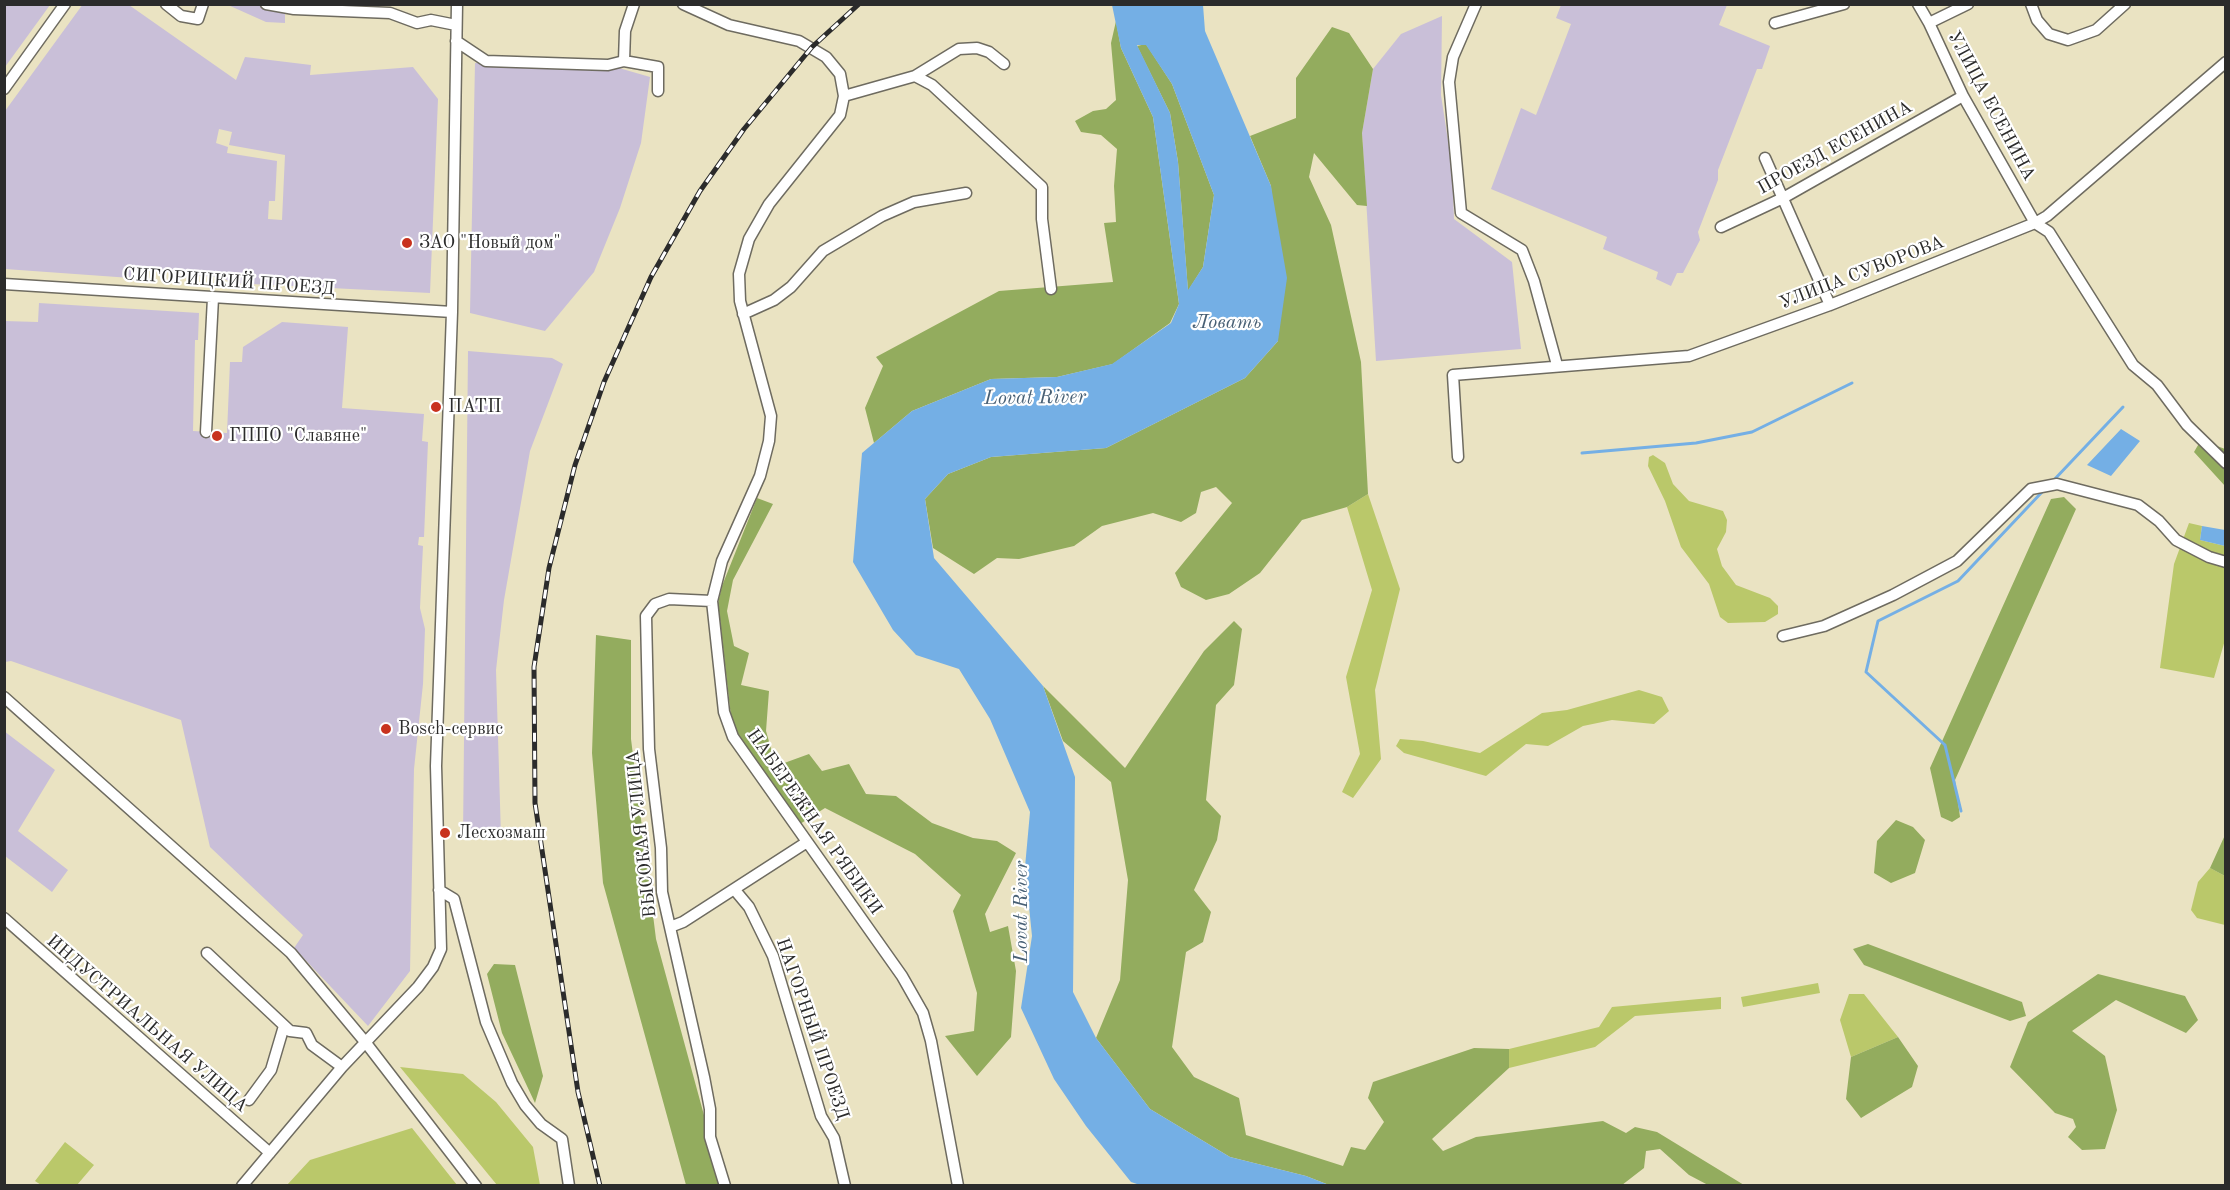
<!DOCTYPE html>
<html>
<head>
<meta charset="utf-8">
<style>
  body { margin:0 }
  #map { position:relative; width:2230px; height:1190px; overflow:hidden; background:#eae3c2; font-family:"Old Standard TT",serif }
  canvas { display:block }
  .frame { position:absolute; inset:0; border:6px solid #2b2b2b; pointer-events:none }
</style>
</head>
<body>
<div id="map">
<canvas width="2230" height="1190"></canvas>
<div class="frame"></div>
</div>
<script>
const g = document.querySelector('canvas').getContext('2d');
g.lineJoin = 'round';
function fill(path, color) {
  g.fillStyle = color;
  g.fill(path, 'evenodd');
}
function toPath(rows) {
  const path = new Path2D();
  for (const r of rows) {
    path.moveTo(r[0], r[1]);
    for (let i = 2; i < r.length; i += 2) path.lineTo(r[i], r[i + 1]);
  }
  return path;
}
function strokePath(path, color, width, dash) {
  g.strokeStyle = color;
  g.lineWidth = width;
  g.lineCap = dash ? 'butt' : 'round';
  g.setLineDash(dash || []);
  g.stroke(path);
}
function drawText(font, color, halo, rows, align = 'center') {
  g.font = font + ' "Old Standard TT",serif';
  g.lineWidth = 4.5;
  g.setLineDash([]);
  g.textBaseline = 'middle';
  g.strokeStyle = halo;
  g.fillStyle = color;
  for (const [text, x, y, turn = 0] of rows) {
    g.save();
    g.translate(x, y);
    g.rotate((+turn || 0) * Math.PI / 180);
    g.textAlign = isNaN(turn) ? turn : align;
    if (halo) g.strokeText(text, 0, 0);
    g.fillText(text, 0, 0);
    g.restore();
  }
}
fill(toPath([
  [83,4,129,5,236,80,245,57,311,65,310,75,413,67,438,99,430,293,231,283,222,277,183,275,183,271,132,268,131,278,5,269,5,111],
  [219,129,232,132,229,145,285,155,282,220,268,219,269,201,275,201,277,161,227,153,228,147,216,143],
  [23,5,50,5,5,67,5,5],
  [228,5,285,5,285,23,266,22],
  [1561,5,1727,5,1719,25,1770,46,1762,69,1757,69,1718,170,1718,180,1698,232,1700,240,1683,273,1677,273,1671,286,1656,279,1658,272,1603,249,1607,237,1491,189,1521,108,1536,115,1560,53,1571,24,1556,18],
  [1442,16,1441,95,1452,167,1454,219,1512,262,1521,349,1376,361,1362,133,1373,69,1401,34],
  [475,63,619,68,650,77,641,143,620,208,594,272,545,331,470,313],
  [39,303,199,313,198,340,195,340,193,431,227,433,230,362,242,362,243,347,282,322,348,327,342,408,424,414,422,441,428,442,424,537,419,537,418,545,423,546,420,608,425,629,423,684,414,769,410,971,368,1026,294,948,303,935,210,847,181,720,11,661,5,662,4,321,38,322],
  [468,351,552,358,563,364,530,451,504,600,496,670,501,837,463,836],
  [4,731,55,770,18,831,68,870,52,892,5,856]
]), '#c9bfd8');
fill(toPath([
  [1653,455,1665,463,1673,484,1689,501,1723,511,1727,520,1726,532,1717,549,1722,566,1736,585,1770,598,1778,606,1778,614,1765,622,1728,623,1720,617,1709,584,1681,547,1665,501,1648,466,1649,457],
  [1368,494,1400,589,1375,690,1381,759,1353,798,1342,792,1360,754,1346,677,1372,590,1347,507],
  [2189,523,2202,526,2200,540,2225,546,2225,640,2214,678,2160,668,2174,564],
  [1639,690,1662,697,1669,711,1654,724,1612,720,1583,726,1548,746,1526,744,1486,776,1404,753,1396,746,1400,739,1423,741,1480,753,1542,713,1567,710],
  [2210,868,2225,876,2225,925,2197,918,2191,910,2198,882],
  [1818,983,1820,993,1743,1007,1741,997],
  [1849,994,1864,994,1898,1037,1851,1057,1840,1020],
  [1721,997,1721,1009,1635,1016,1595,1047,1509,1068,1509,1049,1599,1027,1612,1007],
  [400,1067,463,1074,496,1102,533,1147,540,1185,497,1185],
  [412,1128,457,1185,287,1185,310,1160],
  [65,1142,94,1165,77,1185,41,1185,35,1181]
]), '#bac86a');
fill(toPath([
  [1116,21,1121,48,1153,117,1179,304,1170,323,1113,364,1057,377,991,379,912,411,874,443,865,408,883,366,876,357,999,291,1113,282,1104,223,1116,222,1114,186,1117,149,1101,135,1081,132,1075,121,1093,111,1106,109,1116,100,1111,43],
  [1332,27,1349,33,1373,69,1362,133,1367,206,1357,205,1314,153,1309,177,1331,225,1361,362,1368,494,1347,507,1302,520,1260,573,1229,594,1206,600,1181,587,1175,573,1232,503,1216,487,1201,492,1196,513,1181,522,1153,513,1102,526,1074,546,1019,559,997,558,974,574,933,548,925,499,948,474,991,457,1106,448,1245,378,1278,341,1271,186,1250,136,1296,118,1296,78],
  [1146,44,1172,84,1214,195,1203,267,1188,291,1178,162,1170,113,1137,46],
  [2201,440,2225,449,2225,486,2194,452],
  [2064,497,2076,509,1955,780,1960,817,1952,822,1941,817,1930,768,2051,499],
  [757,498,773,504,733,580,727,611,734,646,749,653,741,685,769,691,766,731,776,766,809,754,822,771,849,764,866,794,896,796,932,823,973,838,997,841,1016,853,985,914,990,932,1008,926,1016,971,1011,1037,977,1076,945,1036,974,1031,977,993,953,911,961,895,915,854,825,808,800,824,738,737,731,717,718,603,722,586],
  [1234,621,1242,629,1234,685,1216,705,1206,800,1221,816,1217,840,1194,890,1211,912,1203,942,1186,952,1172,1047,1194,1077,1239,1098,1246,1135,1343,1166,1351,1147,1365,1150,1384,1122,1368,1098,1373,1082,1474,1048,1509,1049,1509,1068,1432,1139,1443,1151,1476,1137,1603,1121,1626,1133,1635,1127,1657,1132,1744,1185,1708,1185,1689,1175,1660,1149,1646,1151,1644,1168,1622,1185,1329,1185,1306,1176,1230,1157,1150,1109,1096,1038,1120,980,1128,880,1111,782,1063,741,1043,686,1125,768,1204,651],
  [596,635,631,640,631,739,656,939,723,1185,686,1185,603,883,592,753],
  [1896,820,1913,827,1925,840,1915,873,1891,883,1874,873,1877,841],
  [2225,835,2225,876,2210,868],
  [1868,944,2022,1002,2026,1016,2010,1021,1864,965,1853,949],
  [494,964,515,965,543,1076,535,1103,502,1033,487,974],
  [2098,974,2185,996,2198,1020,2186,1033,2116,1000,2072,1031,2105,1056,2117,1110,2105,1149,2082,1150,2068,1137,2076,1127,2073,1119,2055,1113,2010,1067,2028,1022],
  [1898,1037,1918,1066,1912,1087,1861,1118,1846,1099,1851,1057]
]), '#93ac5e');
fill(toPath([
  [1112,5,1203,5,1205,31,1271,186,1287,278,1278,341,1245,378,1106,448,991,457,948,474,925,499,934,558,1043,686,1075,777,1073,992,1096,1038,1150,1109,1230,1157,1306,1176,1329,1185,1140,1185,1131,1182,1086,1126,1054,1079,1021,1008,1032,936,1025,867,1030,812,990,719,959,669,916,655,893,630,853,562,862,453,912,411,991,379,1057,377,1112,364,1171,323,1179,304,1153,117,1121,48],
  [1137,45,1146,45,1172,84,1214,195,1203,267,1188,290,1178,162,1170,113],
  [2121,429,2140,441,2111,476,2087,465],
  [2202,526,2225,530,2225,546,2200,540]
]), '#74afe5');
strokePath(toPath([
  [1582,453,1696,443,1752,432,1852,383],
  [2052,482,2123,407],
  [1961,811,1945,745,1866,672,1878,621,1958,581,2043,491]
]), '#74afe5', 3);
const minor = toPath([
  [166,4,181,16,198,19,203,4],
  [266,4,294,9,390,13,417,23,431,20,456,25],
  [634,4,625,31,624,61,658,67,658,91],
  [683,4,729,25,799,41,826,57,840,74,844,96,840,115,769,204,749,239,739,274,740,301,771,416,769,441,760,476,722,561,712,601,724,712,733,737,902,976,923,1013,931,1041,958,1186],
  [1476,4,1453,57,1449,82,1461,213,1522,250,1534,281,1557,365],
  [1918,4,1929,23,1963,96,2035,223,2049,232,2133,365,2157,385,2187,425,2226,463],
  [2031,4,2037,20,2049,34,2068,40,2096,30,2125,4],
  [1775,23,1844,4],
  [1929,23,1968,4],
  [456,41,486,61,608,65,624,61],
  [915,76,932,85,1042,187,1042,219,1051,289],
  [4,89,65,4],
  [844,96,915,76,959,49,977,48,989,52,1004,64],
  [1765,158,1830,305],
  [1721,227,1783,198,1963,96],
  [4,284,452,312],
  [743,314,774,300,791,287,823,251,882,216,914,202,966,193],
  [206,432,213,298],
  [1458,457,1453,375,1689,356,1830,305,2035,223,2047,216,2226,62],
  [712,601,669,599,655,604,646,616,649,749,661,848,662,892,704,1077,710,1109,710,1137,725,1186],
  [1783,636,1824,626,1893,595,1957,561,2031,489,2057,484,2138,505,2159,521,2176,540,2209,557,2226,562],
  [4,697,291,953,366,1043,476,1186],
  [734,889,749,907,773,956,821,1116,834,1138,845,1186],
  [439,890,454,899,486,1022,512,1083,525,1105,541,1124,562,1139,569,1186],
  [4,918,270,1153],
  [670,927,683,922,807,842],
  [207,953,290,1031,306,1033,312,1045,342,1067],
  [249,1100,271,1070,284,1026],
  [242,1186,342,1067,418,987,433,967,441,949,436,766,452,312,457,4]
]);
strokePath(minor, '#6e6b60', 13);
strokePath(minor, '#fff', 10);
const rail = toPath([
  [600,1186,578,1092,535,803,534,667,549,568,575,465,604,382,651,277,700,191,744,129,812,47,859,4]
]);
strokePath(rail, '#2b2b2b', 5);
strokePath(rail, '#fff', 3, [9]);
for (const [x, y, r, color] of [
  [407,243,6,"#c8321e"],
  [436,407,6,"#c8321e"],
  [217,436,6,"#c8321e"],
  [386,729,6,"#c8321e"],
  [445,833,6,"#c8321e"]
]) {
  const dot = new Path2D();
  dot.arc(x, y, r, 0, 2 * Math.PI);
  g.fillStyle = color;
  g.fill(dot);
  strokePath(dot, '#fff', 2);
}
drawText('18px', '#2b2b2b', '#fff', [
  ["УЛИЦА ЕСЕНИНА",1991,106,62],
  ["ПРОЕЗД ЕСЕНИНА",1835,148,-29],
  ["УЛИЦА СУВОРОВА",1862,273,-21],
  ["СИГОРИЦКИЙ ПРОЕЗД",229,282,4],
  ["НАБЕРЕЖНАЯ РЯБИКИ",814,822,55],
  ["ВЫСОКАЯ УЛИЦА",642,834,-96],
  ["ИНДУСТРИАЛЬНАЯ УЛИЦА",147,1024,41],
  ["НАГОРНЫЙ ПРОЕЗД",812,1029,71]
]);
drawText('18px', '#2b2b2b', '#fff', [
  ["ЗАО \"Новый дом\"",419,243],
  ["ПАТП",448,407],
  ["ГППО \"Славяне\"",229,436],
  ["Bosch-сервис",398,729],
  ["Лесхозмаш",457,833]
], 'left');
drawText('italic 20px', '#486075', '#fff', [
  ["Ловать",1227,323],
  ["Lovat River",1035,398,-1],
  ["Lovat River",1022,912,-90]
]);
</script>
</body>
</html>
